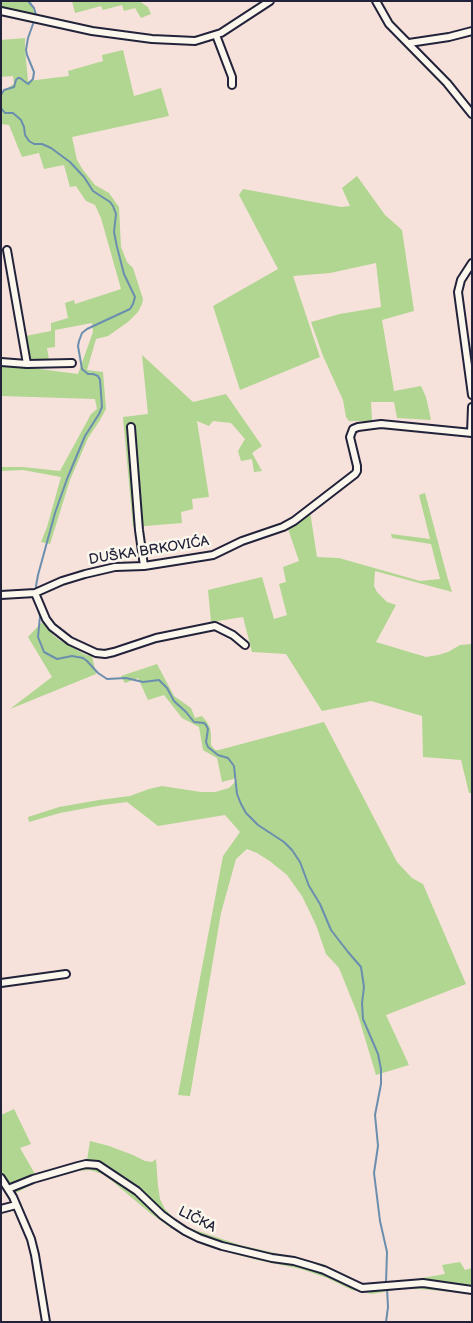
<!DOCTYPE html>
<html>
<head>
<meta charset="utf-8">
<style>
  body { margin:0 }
  #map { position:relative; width:473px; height:1323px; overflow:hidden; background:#f6e2da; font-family:"Balsamiq Sans",sans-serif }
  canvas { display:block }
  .frame { position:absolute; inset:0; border:2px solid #22223b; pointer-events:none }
</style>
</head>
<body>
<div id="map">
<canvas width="473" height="1323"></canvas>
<div class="frame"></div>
</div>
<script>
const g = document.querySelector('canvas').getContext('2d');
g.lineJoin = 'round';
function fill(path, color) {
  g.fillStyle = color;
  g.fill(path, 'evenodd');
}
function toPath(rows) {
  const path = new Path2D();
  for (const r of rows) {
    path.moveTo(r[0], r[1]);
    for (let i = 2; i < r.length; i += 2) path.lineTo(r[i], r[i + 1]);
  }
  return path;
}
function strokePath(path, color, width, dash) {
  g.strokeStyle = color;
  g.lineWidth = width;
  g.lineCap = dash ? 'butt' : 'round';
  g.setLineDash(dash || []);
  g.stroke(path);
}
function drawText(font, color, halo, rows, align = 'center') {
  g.font = font + ' "Balsamiq Sans",sans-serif';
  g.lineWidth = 5;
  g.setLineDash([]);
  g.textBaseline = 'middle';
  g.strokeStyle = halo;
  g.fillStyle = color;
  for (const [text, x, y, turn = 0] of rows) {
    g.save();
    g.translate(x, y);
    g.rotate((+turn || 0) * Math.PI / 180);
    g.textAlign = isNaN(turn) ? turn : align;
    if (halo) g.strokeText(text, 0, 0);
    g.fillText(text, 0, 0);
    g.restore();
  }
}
fill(toPath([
  [1,1,31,1,35,16,1,8],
  [72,1,139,1,148,7,151,14,141,18,135,8,124,11,122,5,103,10,101,6,75,13],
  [25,38,25,49,28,81,69,76,68,71,103,61,102,55,123,50,134,96,161,88,169,116,72,137,77,160,83,170,95,185,109,193,119,207,121,247,127,262,133,268,143,299,142,304,138,312,128,322,108,336,96,339,87,370,103,372,106,409,100,420,88,438,70,480,50,544,41,542,47,527,61,477,23,470,1,471,1,467,23,467,60,471,91,414,97,409,95,399,1,396,1,364,78,374,93,332,92,323,55,330,55,347,47,348,49,360,30,361,20,337,51,331,51,323,68,318,65,303,74,300,75,304,121,289,101,218,95,205,86,201,76,186,70,187,64,165,44,169,39,153,22,157,9,125,1,124,1,95,4,90,14,84,13,76,1,77,1,40],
  [357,176,385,215,402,230,414,311,382,320,394,391,421,386,426,397,431,420,397,418,394,402,371,402,372,421,349,421,346,417,343,400,323,356,311,322,340,314,381,307,376,263,330,273,293,276,320,357,240,390,213,306,278,269,239,195,243,189,341,207,350,206,342,188],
  [142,355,193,402,226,394,262,446,252,453,262,471,254,472,252,459,241,461,238,451,245,439,231,423,213,421,209,426,197,421,209,497,192,499,193,509,181,512,182,523,133,527,123,417,148,414],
  [425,493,447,576,452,592,375,571,374,586,377,592,387,602,396,605,376,642,426,657,438,655,448,652,460,645,472,644,472,793,469,793,461,760,423,757,422,716,371,701,322,711,286,654,252,652,243,617,211,622,208,590,262,577,274,619,287,615,279,584,286,582,283,567,299,561,286,523,309,505,317,557,339,558,420,581,440,579,431,544,392,538,391,534,430,539,419,495],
  [44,620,47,626,53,635,61,641,86,655,92,656,96,674,10,709,52,677,28,637],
  [157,664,174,696,191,708,195,718,202,716,207,722,210,728,211,735,211,745,215,750,219,750,324,722,397,862,412,878,423,884,466,984,386,1015,409,1065,376,1075,358,1015,339,968,326,954,316,925,302,896,287,875,271,862,257,853,247,849,236,859,221,913,190,1096,178,1095,223,856,240,832,225,815,158,826,127,802,103,805,60,813,29,822,28,817,59,807,99,800,130,796,149,789,162,786,201,792,215,792,229,788,234,783,237,778,222,782,217,758,203,750,199,727,182,718,164,695,148,700,138,678,125,683,121,676],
  [14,1109,31,1144,20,1148,35,1174,87,1160,90,1141,109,1146,133,1155,145,1161,152,1162,156,1159,158,1186,160,1199,165,1209,175,1219,192,1229,240,1245,323,1264,357,1281,367,1285,387,1284,445,1274,442,1265,460,1262,465,1270,472,1268,472,1294,421,1289,401,1289,372,1294,352,1290,327,1278,301,1269,257,1260,209,1247,188,1238,171,1228,150,1213,112,1181,102,1174,90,1170,78,1171,35,1183,10,1196,1,1183,1,1115]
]), '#b0d691');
strokePath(toPath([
  [28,1,34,8,36,15],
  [1,95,4,90,14,87,16,80,18,78,20,78,28,84,33,79,34,72,27,55,26,50,28,38,33,24],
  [1,108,5,113,13,113,21,120,24,127,25,135,29,141,34,144,42,144,51,148,70,162,84,177,93,191,110,202,113,206,116,214,114,232,117,247,124,274,135,297,133,304,130,309,87,329,82,333,79,341,78,346,82,369,88,374,93,374,98,376,100,380,102,407,99,414,85,436,67,479,55,513,38,575,36,586,38,591],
  [39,610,40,616,38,637,44,652,57,659,72,656,83,658,87,661,98,673,107,679,126,678,143,682,159,680,167,688,174,701,186,712,194,722,204,723,206,725,208,729,206,742,208,747,218,755,228,758,234,766,237,794,241,804,246,813,258,825,284,842,292,850,300,862,309,886,320,904,331,930,348,952,361,967,364,987,362,1003,363,1019,378,1054,381,1069,381,1084,375,1115,378,1146,374,1173,380,1221,387,1252,386,1283],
  [386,1322,388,1307,387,1288]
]), '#6b8eaf', 2);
const street = toPath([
  [376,1,389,24,447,83,472,114],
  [1,11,92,31,152,39,195,41,221,33,270,1],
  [216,35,232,77,232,85],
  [409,43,449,37,472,31],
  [7,250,27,364],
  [472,263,461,280,458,292,472,395],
  [1,362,27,364,72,363],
  [131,427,139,530,144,566],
  [471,433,472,407],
  [35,593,46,619,52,627,70,641,96,653,105,654,114,652,156,638,215,626,233,635,245,645],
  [1,595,35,593,62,581,85,574,115,567,144,566,207,556,213,555,242,541,283,527,294,521,355,474,357,471,357,466,350,437,353,429,358,427,381,424,472,433],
  [1,983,66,974],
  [1,1178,13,1197,31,1239,35,1255,46,1322],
  [8,1189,33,1179,78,1166,86,1164,98,1165,137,1191,162,1215,173,1223,185,1231,199,1238,222,1246,272,1258,294,1261,311,1266,324,1270,362,1288,423,1283,472,1290],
  [1,1209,16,1205]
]);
strokePath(street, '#22223b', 10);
strokePath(street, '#fbf7ec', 6);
drawText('14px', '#22223b', '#fbf7ec', [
  ["DUŠKA BRKOVIĆA",149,551,-9],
  ["LIČKA",197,1220,27]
]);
</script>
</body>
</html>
